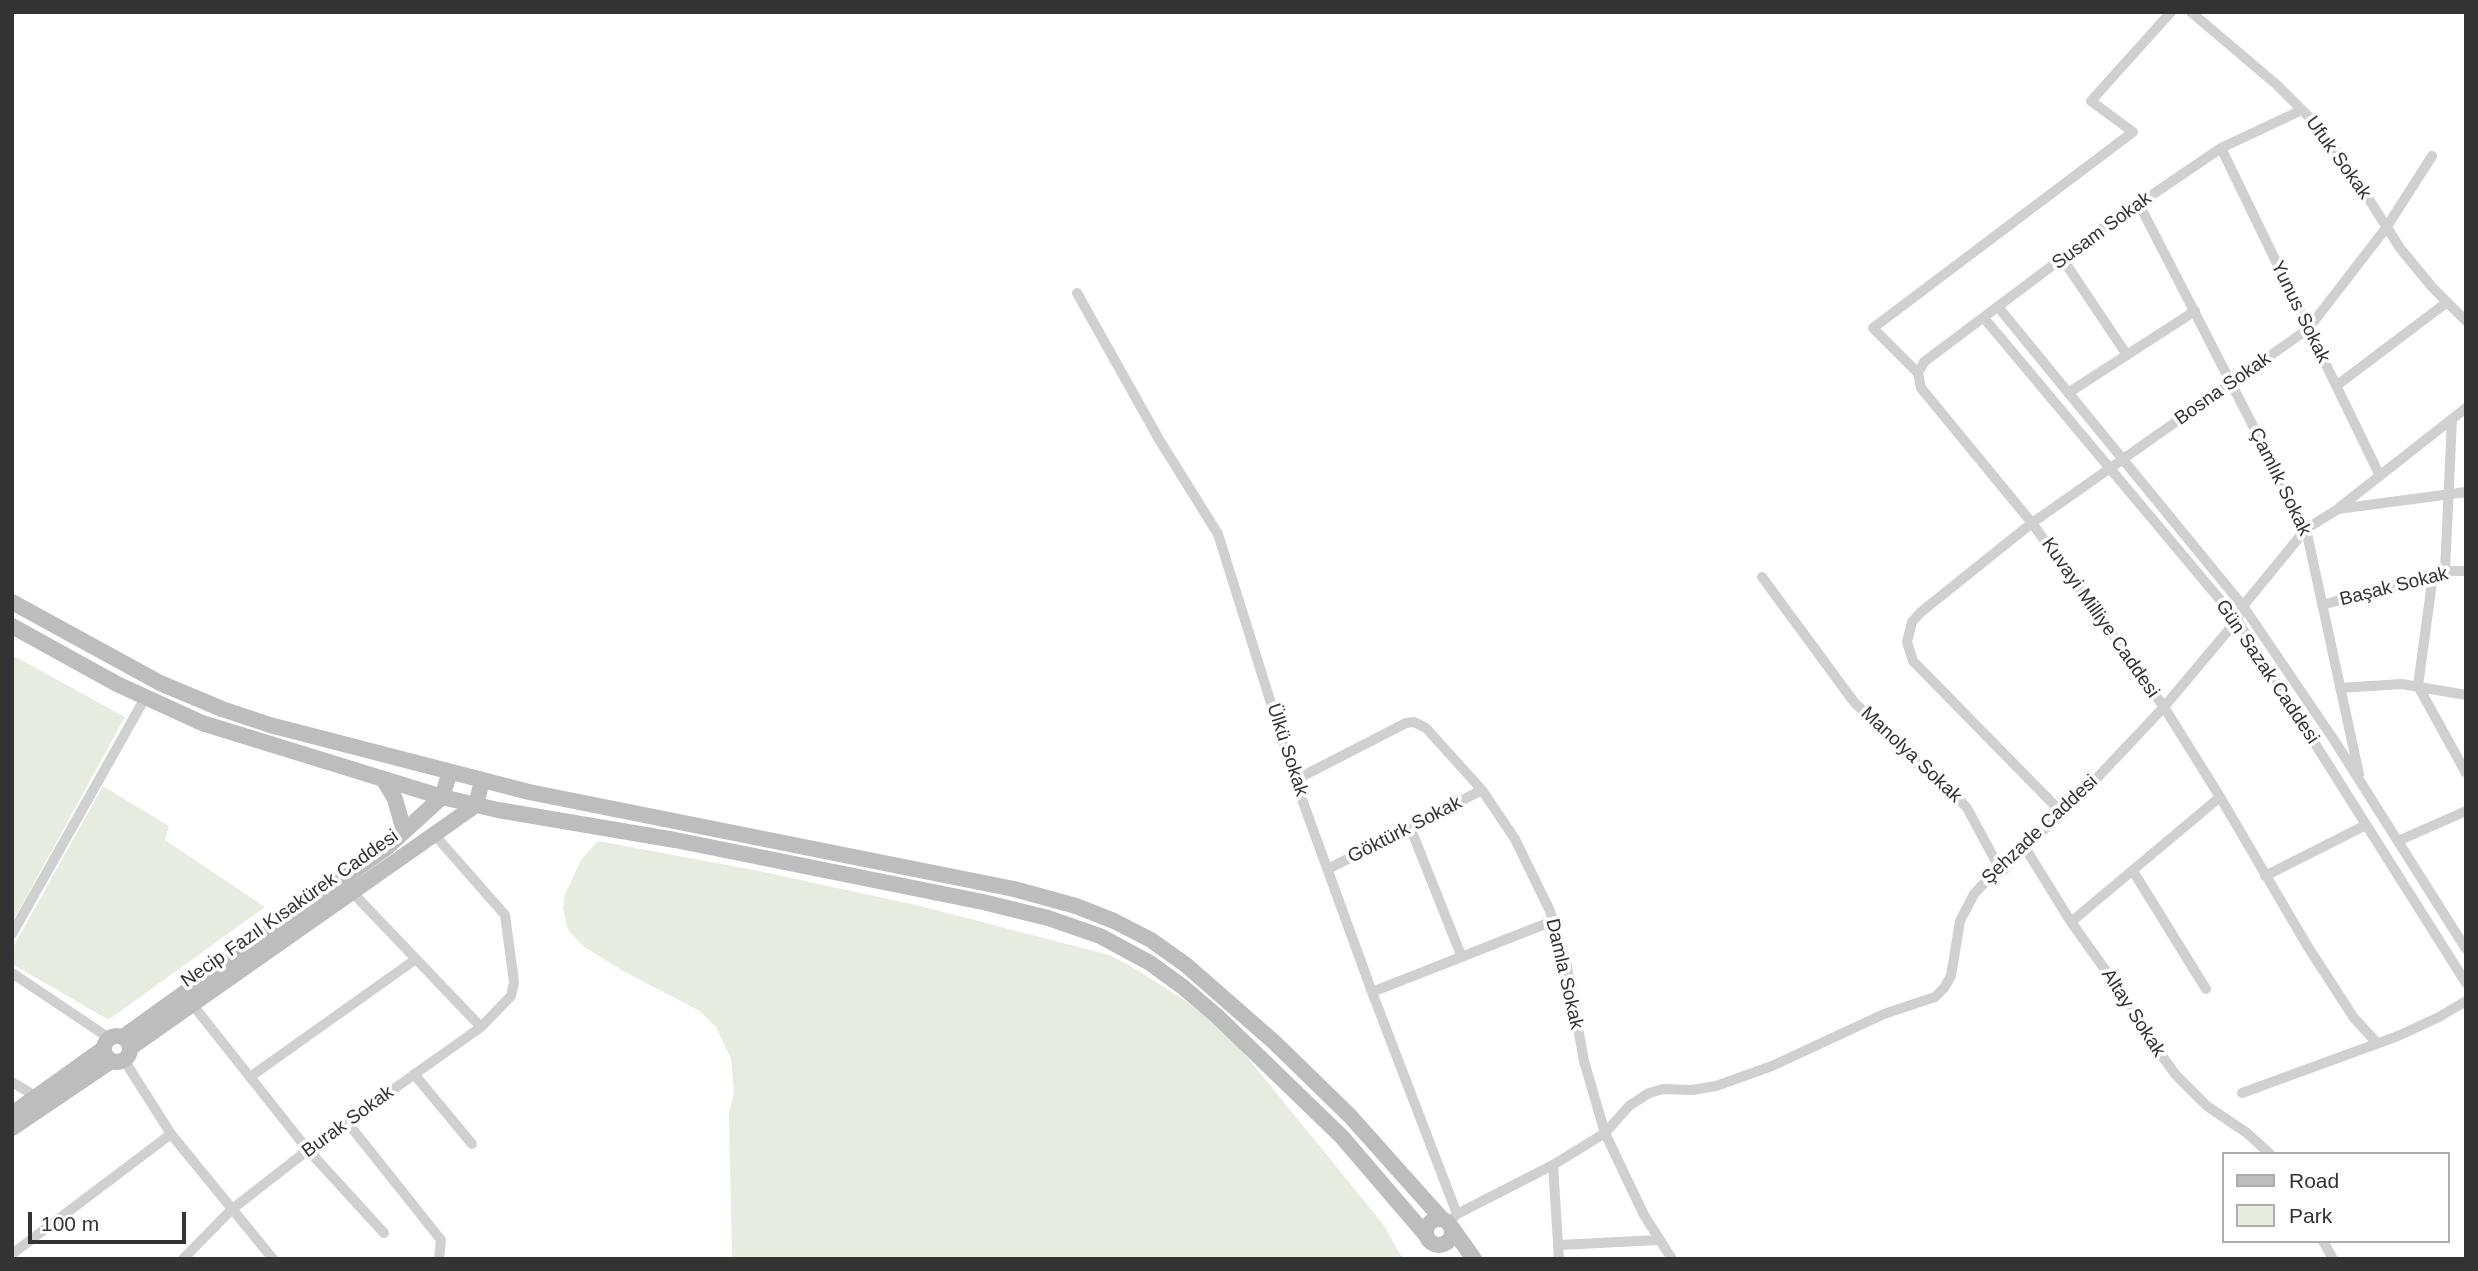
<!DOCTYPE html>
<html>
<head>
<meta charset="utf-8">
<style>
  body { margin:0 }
  #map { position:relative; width:2478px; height:1271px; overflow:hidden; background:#fff; font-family:Helvetica,sans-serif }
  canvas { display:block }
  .frame { position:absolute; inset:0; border:14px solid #333; pointer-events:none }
  .legend { position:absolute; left:2222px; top:1152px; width:228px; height:91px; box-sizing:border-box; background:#fff; border:2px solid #adadad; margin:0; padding:9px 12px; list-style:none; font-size:21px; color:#333 }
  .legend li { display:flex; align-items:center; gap:14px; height:35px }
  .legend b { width:35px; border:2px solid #adadad }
  .scale { position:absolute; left:28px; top:1212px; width:158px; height:32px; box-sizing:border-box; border:4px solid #333; border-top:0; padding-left:9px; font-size:21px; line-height:24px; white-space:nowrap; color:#333; -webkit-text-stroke:5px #fff; paint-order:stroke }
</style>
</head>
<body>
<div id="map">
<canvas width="2478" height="1271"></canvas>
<div class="frame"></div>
<ul class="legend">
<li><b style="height:9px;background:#bdbdbd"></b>Road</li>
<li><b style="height:19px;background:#e6ecdf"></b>Park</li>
</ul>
<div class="scale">100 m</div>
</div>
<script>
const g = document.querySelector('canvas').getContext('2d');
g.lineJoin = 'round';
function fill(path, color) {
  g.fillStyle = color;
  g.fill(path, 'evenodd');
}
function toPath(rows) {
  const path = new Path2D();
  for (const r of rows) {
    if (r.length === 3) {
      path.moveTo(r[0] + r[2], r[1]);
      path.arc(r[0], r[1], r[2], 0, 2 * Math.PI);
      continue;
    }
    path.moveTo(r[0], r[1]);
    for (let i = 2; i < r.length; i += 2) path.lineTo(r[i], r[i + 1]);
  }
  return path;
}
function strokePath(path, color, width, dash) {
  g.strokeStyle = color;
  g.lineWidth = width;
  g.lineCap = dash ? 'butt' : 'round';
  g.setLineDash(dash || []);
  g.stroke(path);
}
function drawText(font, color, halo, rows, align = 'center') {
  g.font = font + ' Helvetica,sans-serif';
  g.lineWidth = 7;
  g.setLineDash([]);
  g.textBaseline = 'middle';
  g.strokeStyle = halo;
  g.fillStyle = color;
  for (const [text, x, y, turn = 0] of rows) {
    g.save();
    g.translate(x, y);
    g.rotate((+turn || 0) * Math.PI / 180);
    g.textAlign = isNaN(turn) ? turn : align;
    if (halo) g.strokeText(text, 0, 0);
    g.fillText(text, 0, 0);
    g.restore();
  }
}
fill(toPath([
  [12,655,125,717,12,923],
  [103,786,169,826,165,840,265,907,111,1018,107,1019,12,964,12,949],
  [598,841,759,871,920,906,1109,955,1129,965,1189,1003,1230,1036,1383,1224,1403,1259,732,1259,729,1113,734,1092,731,1059,716,1027,700,1011,623,971,583,946,568,930,563,909,565,894,581,860]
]), '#e6ecdf');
strokePath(toPath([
  [2191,12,2277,85,2312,120,2345,162,2400,248,2432,287,2466,321],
  [2221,148,2380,476],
  [2139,204,2306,529,2359,774],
  [2062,258,2127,355],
  [1077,293,1160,441,1218,534,1295,780,1372,992,1457,1214,1448,1223],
  [1999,308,2243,606,2334,740,2466,949],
  [1984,318,2237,620,2466,983],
  [1918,373,1921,388,2032,523,2164,707,2220,797,2308,947,2354,1018,2377,1043],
  [1918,373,1873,328,2133,132,2091,101,2171,12],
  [1918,373,1924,362,2093,235,2221,148,2302,110],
  [2336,386,2446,303],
  [2068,393,2195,311],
  [2340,507,2466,408],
  [2445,571,2452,419],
  [2433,575,2418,686,2466,773],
  [1762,577,1854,702,1912,760,1948,787,1967,808,2001,871],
  [2322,605,2445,571,2466,571],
  [2340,688,2402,684,2466,695],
  [1295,780,1406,723,1414,722,1426,728,1482,790,1515,839,1550,911,1566,962,1584,1061,1605,1133,1644,1215,1672,1259],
  [2063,814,1913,661,1907,642,1912,622,1921,612,2032,523,2308,329,2386,228,2432,156],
  [1410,827,1461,955],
  [2398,841,2466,811],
  [2024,846,2071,922,2141,1020,2157,1049,2176,1075,2207,1106,2247,1133,2270,1154],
  [1328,869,1482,790],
  [2133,871,2206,989],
  [2265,876,2366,825],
  [351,891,481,1027],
  [2071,922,2220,797],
  [12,934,145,698],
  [12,973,109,1038],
  [1372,992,1553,921],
  [192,1004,308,1150,384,1233],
  [124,1060,171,1134,273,1259],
  [414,1074,472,1144],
  [250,1077,416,959],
  [12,1082,37,1097],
  [2242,1093,2398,1036,2439,1017,2466,1001],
  [347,1122,441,1240,439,1259],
  [1553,1165,1559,1259],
  [1457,1214,1553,1165,1605,1133,1629,1106,1649,1093,1663,1089,1692,1090,1716,1086,1772,1066,1884,1014,1935,997,1944,988,1951,976,1960,921,1974,894,1988,879,2005,869,2024,846,2063,814,2164,707,2237,620,2243,606,2306,529,2338,509,2466,492],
  [2323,1241,2333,1259],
  [1560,1245,1658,1240],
  [12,1254,171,1134],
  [183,1259,231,1210,308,1150,481,1027,511,996,514,982,505,915,433,833]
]), '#d0d0d0', 10);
strokePath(toPath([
  [12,602,160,683,222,709,270,725,529,792,1014,889,1076,906,1114,921,1151,940,1186,965,1274,1042,1350,1116,1442,1219],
  [12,626,117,684,202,723,442,797,498,810,675,840,983,902,1048,918,1100,936,1150,963,1183,987,1217,1016,1342,1137,1426,1235],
  [383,779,395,799,404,831],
  [117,1049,13],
  [123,1037,386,848,442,797,450,772],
  [130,1048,476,805,482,781],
  [12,1114,103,1049],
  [12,1128,111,1061],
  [1439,1232,13],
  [1452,1228,1474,1259]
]), '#bdbdbd', 16);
drawText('19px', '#333', '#fff', [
  ["Ufuk Sokak",2338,158,54],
  ["Susam Sokak",2102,231,-36],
  ["Yunus Sokak",2300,312,64],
  ["Bosna Sokak",2223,389,-35],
  ["Çamlık Sokak",2280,482,64],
  ["Başak Sokak",2394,587,-14],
  ["Kuvayi Milliye Caddesi",2100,618,55],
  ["Gün Sazak Caddesi",2267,672,56],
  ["Ülkü Sokak",1287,750,72],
  ["Manolya Sokak",1911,755,43],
  ["Göktürk Sokak",1405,830,-27],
  ["Şehzade Caddesi",2040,830,-43],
  ["Necip Fazıl Kısakürek Caddesi",290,909,-35],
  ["Damla Sokak",1564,974,77],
  ["Altay Sokak",2133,1013,57],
  ["Burak Sokak",348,1122,-36]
]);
</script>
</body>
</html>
